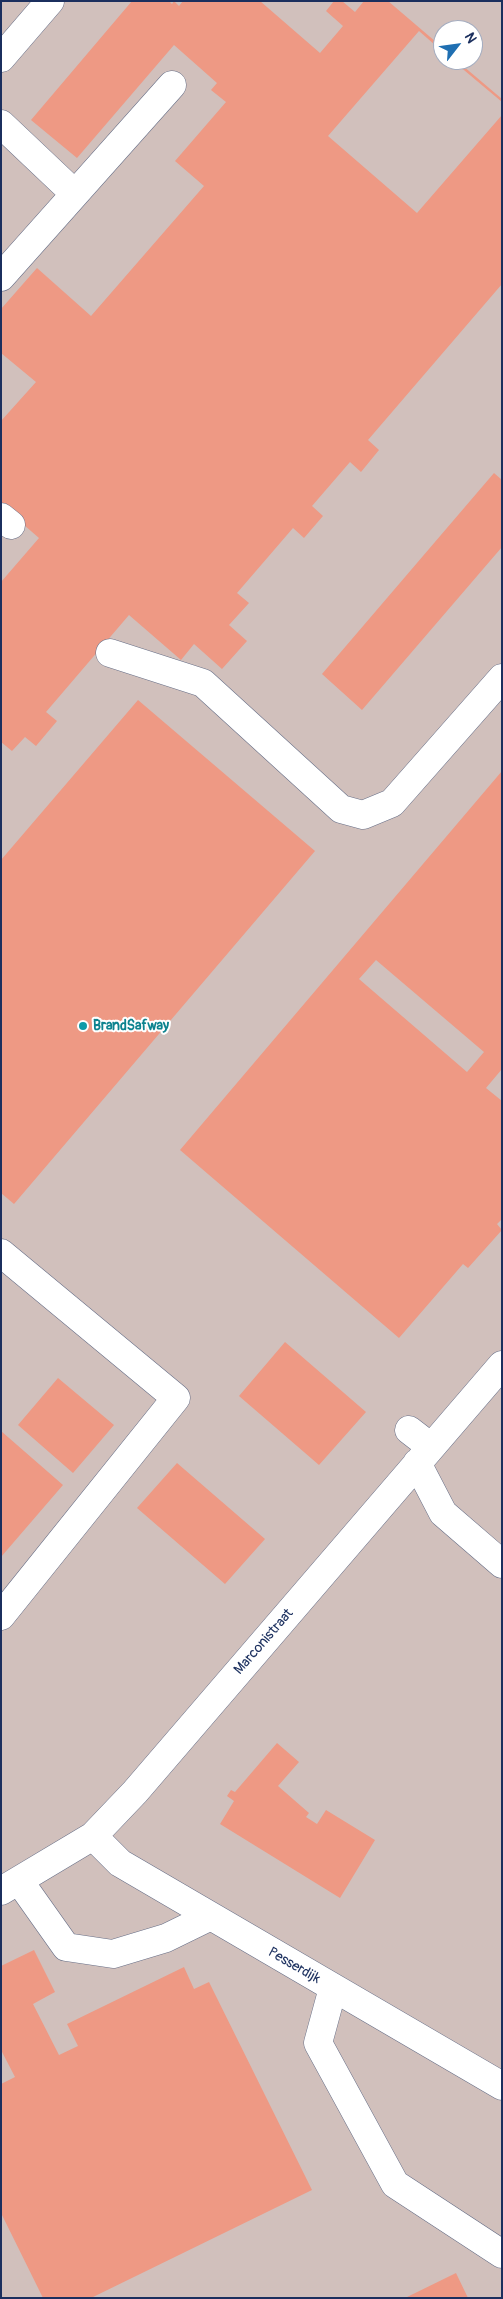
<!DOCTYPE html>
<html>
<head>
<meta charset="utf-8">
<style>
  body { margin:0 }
  #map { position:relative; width:503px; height:2299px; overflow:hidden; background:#f8e6d2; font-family:Pangolin,sans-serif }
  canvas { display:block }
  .frame { position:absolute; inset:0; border:2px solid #1b2f5e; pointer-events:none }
  .north { position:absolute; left:433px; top:20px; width:50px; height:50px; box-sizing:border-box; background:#fff; border:1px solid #a4acbf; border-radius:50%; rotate:60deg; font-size:14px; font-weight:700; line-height:20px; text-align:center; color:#1b2f5e }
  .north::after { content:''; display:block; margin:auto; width:18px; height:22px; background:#1f6fb2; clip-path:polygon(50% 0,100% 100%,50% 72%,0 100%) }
</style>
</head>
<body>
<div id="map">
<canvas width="503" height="2299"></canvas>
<div class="frame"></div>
<div class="north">N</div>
</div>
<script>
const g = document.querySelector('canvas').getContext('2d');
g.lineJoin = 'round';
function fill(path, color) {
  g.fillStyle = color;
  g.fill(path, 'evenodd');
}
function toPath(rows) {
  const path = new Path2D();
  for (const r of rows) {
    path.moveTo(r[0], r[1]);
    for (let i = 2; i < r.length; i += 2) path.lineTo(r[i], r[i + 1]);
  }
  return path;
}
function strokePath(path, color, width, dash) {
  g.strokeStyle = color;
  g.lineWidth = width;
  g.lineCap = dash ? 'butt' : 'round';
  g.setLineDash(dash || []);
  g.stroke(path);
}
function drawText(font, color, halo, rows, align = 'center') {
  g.font = font + ' Pangolin,sans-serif';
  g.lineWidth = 4;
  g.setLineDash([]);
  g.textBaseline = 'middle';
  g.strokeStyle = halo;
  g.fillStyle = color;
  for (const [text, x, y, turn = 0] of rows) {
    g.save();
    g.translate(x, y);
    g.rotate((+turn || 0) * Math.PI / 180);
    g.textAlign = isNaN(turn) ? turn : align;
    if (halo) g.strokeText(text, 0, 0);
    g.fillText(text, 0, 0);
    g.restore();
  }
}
fill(toPath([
  [1,1,502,1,502,2298,1,2298],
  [443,30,473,30,473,60,443,60]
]), '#d1c0bc');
fill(toPath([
  [132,1,169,1,172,4,174,1,179,6,183,1,260,1,320,53,343,26,326,11,334,1,342,1,355,12,364,1,388,1,443,48,443,52,419,31,328,136,417,213,502,115,502,284,368,440,379,450,361,472,350,462,312,506,323,516,304,538,293,528,237,593,249,603,229,625,247,641,222,669,194,644,181,660,129,615,46,712,57,721,36,746,25,737,12,751,1,742,1,582,39,538,1,505,1,421,36,382,1,353,1,309,37,268,91,316,204,186,175,161,226,102,211,90,217,83,174,45,77,158,31,120],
  [452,60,456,60,502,99,502,102],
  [494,473,502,480,502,547,362,710,322,674],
  [138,700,315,851,14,1204,1,1193,1,860],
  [502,771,502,1069,486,1088,502,1101,502,1219,497,1224,502,1230,468,1268,463,1264,399,1338,180,1150],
  [376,960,484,1052,467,1072,359,979],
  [285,1342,366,1412,319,1465,239,1396],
  [58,1378,114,1425,73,1473,18,1425],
  [1,1431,63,1485,1,1557],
  [177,1463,265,1539,225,1584,137,1508],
  [277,1743,299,1762,278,1786,309,1813,306,1817,317,1824,326,1810,375,1840,340,1898,220,1824,234,1801,227,1796,231,1790,235,1792],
  [34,1950,55,1992,33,2004,59,2055,78,2046,67,2024,184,1967,194,1989,209,1982,312,2190,91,2298,43,2298,1,2213,1,2084,15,2077,1,2050,1,1966],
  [456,2273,468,2298,405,2298]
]), '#ee9984');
const minor = toPath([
  [1,58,50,1],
  [1,124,75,194],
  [1,277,172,85],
  [1,517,11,525],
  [110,653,203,683,341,809,363,815,392,803,502,678],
  [1,1253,176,1398,1,1616],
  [409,1430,431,1447],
  [417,1463,443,1513,502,1564],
  [93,1836,120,1863,502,2086],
  [20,1882,66,1947,113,1954,166,1938,209,1917],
  [1,1891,93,1836,135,1792,502,1365],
  [333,1988,318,2043,395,2184,502,2254]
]);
strokePath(minor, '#686f87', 29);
strokePath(minor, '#fff', 28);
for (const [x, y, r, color] of [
  [83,1026,5,"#0f9aa8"]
]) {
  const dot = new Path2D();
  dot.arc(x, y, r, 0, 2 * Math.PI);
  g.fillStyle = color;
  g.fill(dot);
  strokePath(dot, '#fff', 2);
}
drawText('bold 14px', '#0d838f', '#fff', [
  ["BrandSafway",93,1026]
], 'left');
drawText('14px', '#1b2f5e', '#fff', [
  ["Marconistraat",264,1642,-49],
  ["Pesserdijk",294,1966,30]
]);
</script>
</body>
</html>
